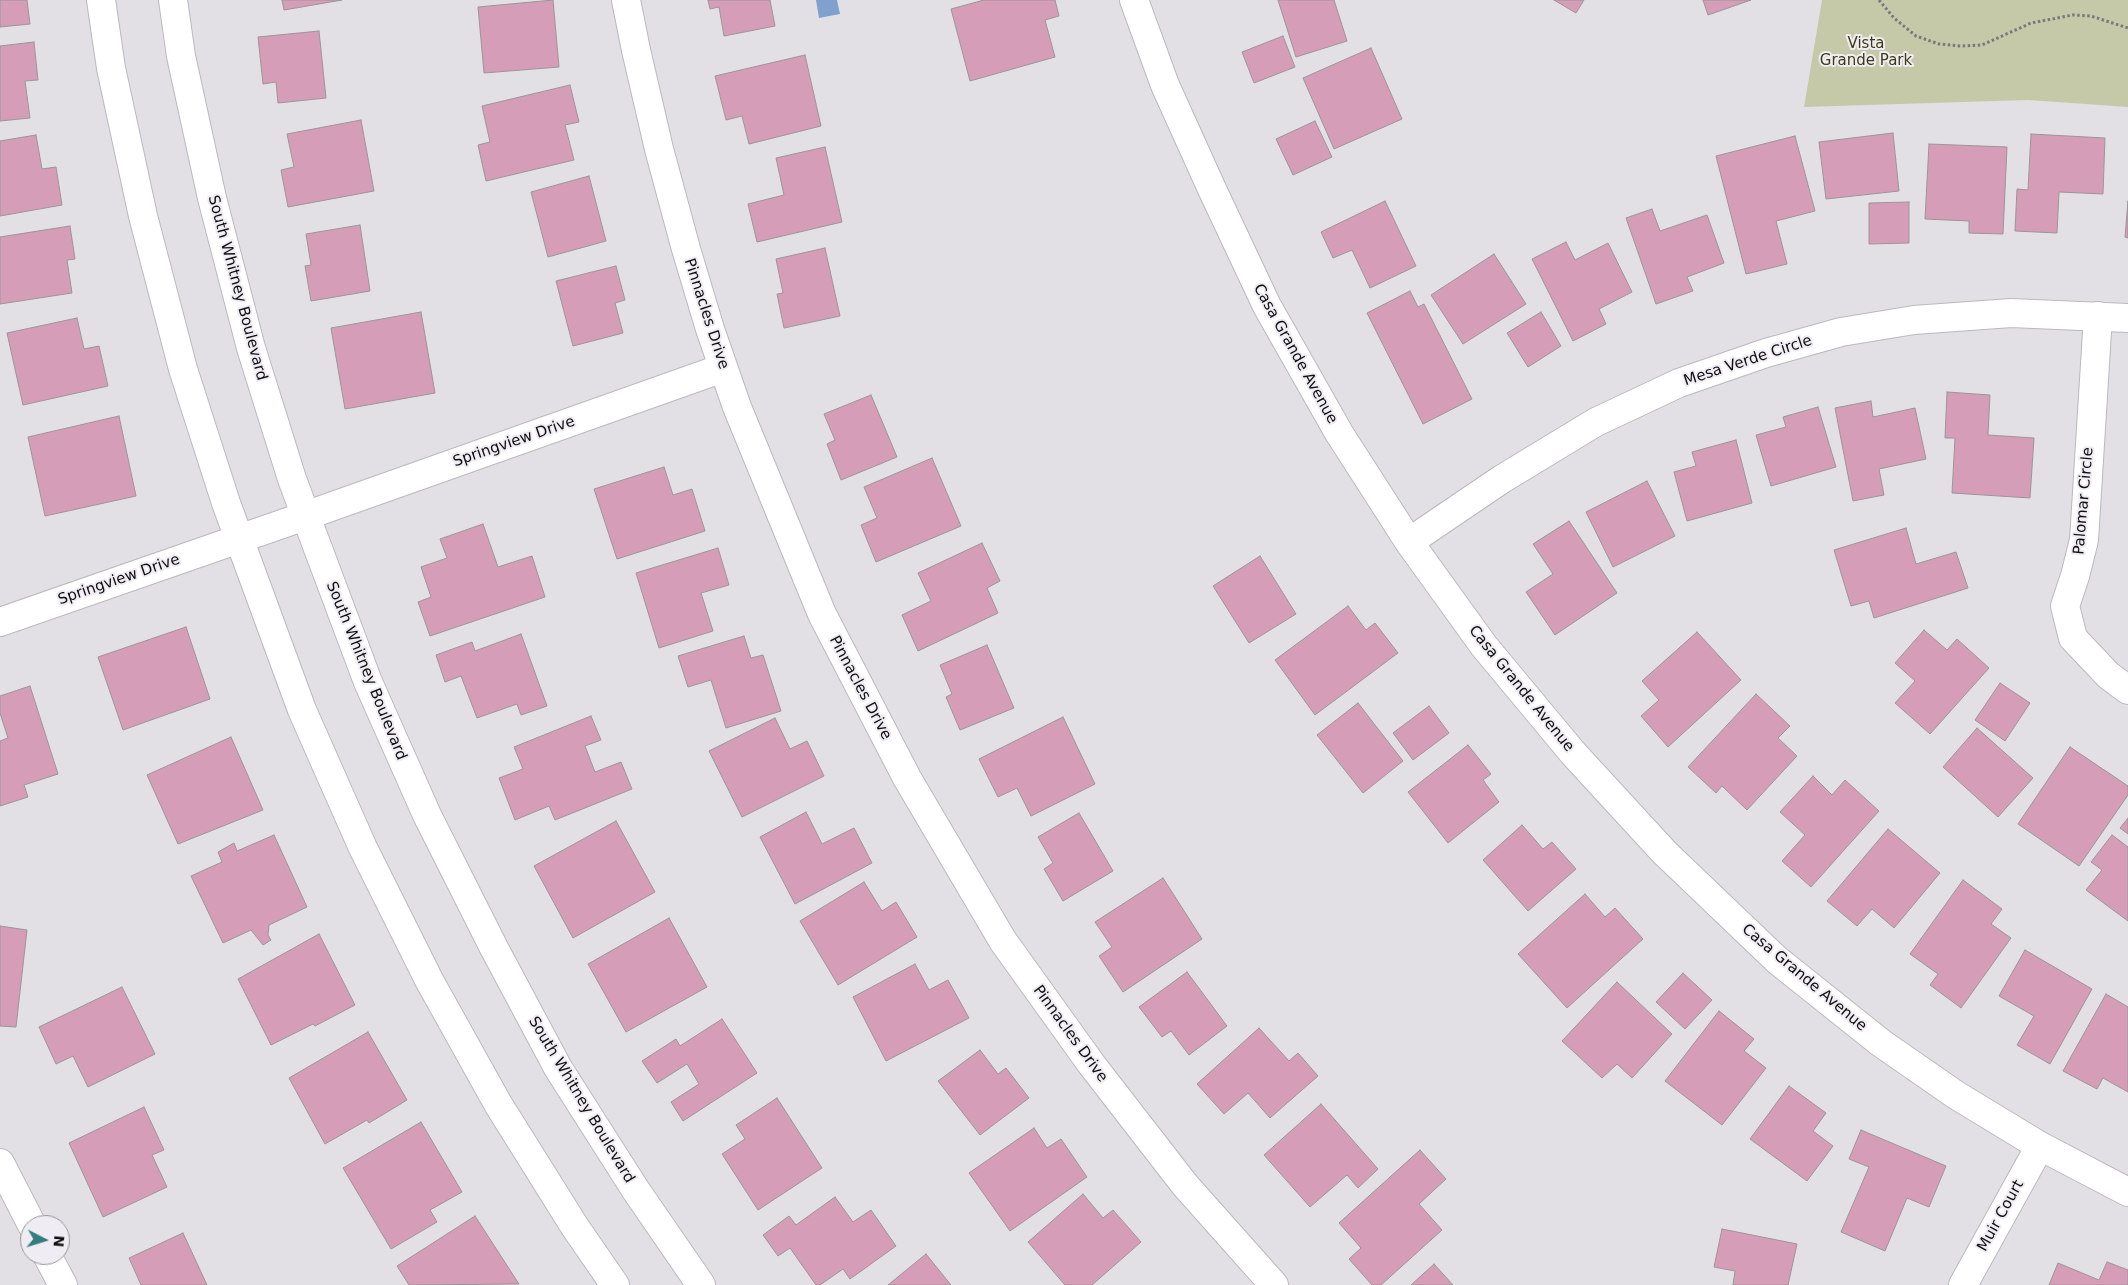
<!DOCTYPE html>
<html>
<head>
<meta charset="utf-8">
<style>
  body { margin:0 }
  #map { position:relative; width:2128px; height:1285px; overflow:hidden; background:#e2e0e5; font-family:"DejaVu Sans",sans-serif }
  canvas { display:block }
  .north { position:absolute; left:20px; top:1215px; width:50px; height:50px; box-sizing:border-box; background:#efedf3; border:1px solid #959498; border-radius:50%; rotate:95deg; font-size:14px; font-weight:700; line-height:20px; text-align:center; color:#0e0e0f }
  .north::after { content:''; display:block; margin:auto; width:18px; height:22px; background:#347d7f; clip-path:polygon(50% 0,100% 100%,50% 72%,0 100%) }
</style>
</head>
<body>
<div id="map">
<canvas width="2128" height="1285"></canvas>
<div class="north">N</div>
</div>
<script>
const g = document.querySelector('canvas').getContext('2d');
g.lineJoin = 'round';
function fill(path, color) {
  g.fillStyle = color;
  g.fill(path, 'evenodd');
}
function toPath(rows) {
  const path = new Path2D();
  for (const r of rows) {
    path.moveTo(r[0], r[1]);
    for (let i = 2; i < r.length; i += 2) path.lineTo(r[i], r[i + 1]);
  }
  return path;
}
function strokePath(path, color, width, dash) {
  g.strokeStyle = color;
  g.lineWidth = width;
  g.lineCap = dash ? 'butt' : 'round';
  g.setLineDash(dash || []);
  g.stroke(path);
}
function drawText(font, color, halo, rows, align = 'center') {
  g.font = font + ' "DejaVu Sans",sans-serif';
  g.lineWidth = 4;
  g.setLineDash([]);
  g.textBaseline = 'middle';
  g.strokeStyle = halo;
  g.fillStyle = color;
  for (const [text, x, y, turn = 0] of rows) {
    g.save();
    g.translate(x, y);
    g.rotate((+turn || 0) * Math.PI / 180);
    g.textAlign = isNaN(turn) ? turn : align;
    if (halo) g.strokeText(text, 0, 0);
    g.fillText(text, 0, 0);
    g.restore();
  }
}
fill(toPath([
  [1822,0,2128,0,2128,107,2028,100,1804,107]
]), '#c6c9a7');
fill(toPath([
  [816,0,837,0,840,14,819,18]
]), '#80a1ce');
const building = toPath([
  [0,0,27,0,30,24,0,27,0,0],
  [282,0,342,0,284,10,282,0],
  [553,0,559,67,484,73,478,7,553,0],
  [708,0,770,0,775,26,724,36,719,7,710,9,708,0],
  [984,0,1055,0,1059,16,1045,20,1055,57,970,81,951,9,984,0],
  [1278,0,1334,0,1347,41,1296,57,1278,0],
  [1554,0,1584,0,1576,13,1554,0],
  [1703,0,1751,0,1708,15,1703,0],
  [319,31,326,98,278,103,276,82,263,84,258,37,319,31],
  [1283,36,1295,67,1254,83,1242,52,1283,36],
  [34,42,38,80,25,81,30,118,0,121,0,46,34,42],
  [1371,48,1402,119,1334,149,1303,78,1371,48],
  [805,55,821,126,749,144,742,116,726,120,715,76,805,55],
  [570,85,579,122,565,125,574,160,486,181,478,145,490,142,482,106,570,85],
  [361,120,374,191,288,207,281,170,294,167,287,134,361,120],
  [1315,121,1332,157,1293,175,1276,139,1315,121],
  [1893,133,1899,191,1826,199,1819,142,1893,133],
  [2031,134,2105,138,2103,194,2059,192,2057,233,2015,231,2017,189,2028,190,2031,134],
  [36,135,42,169,56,167,62,205,0,216,0,141,36,135],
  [1795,136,1815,211,1776,221,1787,264,1746,274,1716,156,1795,136],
  [1929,144,2007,147,2003,234,1969,233,1969,221,1925,219,1929,144],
  [825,147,842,222,757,242,748,204,784,195,776,158,825,147],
  [589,176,606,241,548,257,531,192,589,176],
  [1385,201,1416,266,1370,288,1352,250,1333,258,1321,232,1385,201],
  [2128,201,2128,238,2125,237,2128,201],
  [1909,202,1909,243,1869,244,1869,203,1909,202],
  [1652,209,1660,231,1707,215,1724,263,1687,277,1693,291,1656,304,1626,218,1652,209],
  [360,225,370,291,311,301,305,266,311,265,306,234,360,225],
  [70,226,75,259,67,260,72,293,0,304,0,237,70,226],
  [1566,242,1575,260,1608,243,1632,292,1599,309,1606,324,1573,341,1532,259,1566,242],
  [825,248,840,316,784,328,777,294,783,293,776,259,825,248],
  [1494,254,1526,304,1463,344,1431,295,1494,254],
  [616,266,625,300,615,303,623,333,573,346,556,281,616,266],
  [1410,291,1418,307,1424,304,1472,399,1423,424,1367,313,1410,291],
  [421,312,435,393,345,409,331,328,421,312],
  [1541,312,1561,346,1528,367,1507,333,1541,312],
  [77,318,84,349,99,346,108,386,23,405,7,333,77,318],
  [1947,392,1990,395,1988,435,2034,438,2030,498,1952,493,1955,438,1945,438,1947,392],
  [871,395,897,457,841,480,827,444,835,440,824,414,871,395],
  [1871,401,1873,417,1915,408,1926,459,1879,469,1884,495,1853,501,1835,408,1871,401],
  [1818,407,1836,467,1771,486,1756,435,1786,427,1783,417,1818,407],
  [119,416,136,496,45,516,28,437,119,416],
  [1736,440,1752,503,1687,521,1674,472,1696,466,1692,452,1736,440],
  [932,458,961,526,876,562,861,525,877,518,864,487,932,458],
  [664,467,673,495,692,489,705,531,617,559,594,489,664,467],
  [1647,481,1675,536,1613,567,1586,512,1647,481],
  [1569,521,1617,593,1555,635,1526,592,1553,574,1533,544,1569,521],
  [483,524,498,567,532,556,545,597,430,636,418,602,431,597,421,567,447,558,440,539,483,524],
  [1906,528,1916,564,1956,552,1968,588,1874,618,1869,601,1851,606,1834,550,1906,528],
  [982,543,1000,581,987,588,998,613,918,651,902,615,931,601,918,573,982,543],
  [718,548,729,585,701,593,713,631,659,648,636,573,718,548],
  [1260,556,1296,614,1249,643,1213,586,1260,556],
  [1348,606,1366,630,1375,623,1398,653,1315,715,1275,660,1348,606],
  [186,627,210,699,123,730,98,657,186,627],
  [1924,630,1947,650,1957,639,1989,668,1930,734,1895,703,1915,681,1895,663,1924,630],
  [1697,632,1741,680,1668,747,1641,716,1659,700,1642,681,1697,632],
  [521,634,547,706,521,715,517,704,477,718,461,676,445,682,436,655,472,642,475,651,521,634],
  [744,636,751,658,763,655,781,711,726,728,711,680,688,687,678,656,744,636],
  [987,645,1014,708,960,730,946,697,952,694,940,665,987,645],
  [2000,683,2030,703,2005,741,1975,720,2000,683],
  [30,686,58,774,24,785,28,797,0,806,0,741,8,738,0,713,0,696,30,686],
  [1756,694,1790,726,1778,738,1797,756,1747,810,1722,786,1716,793,1688,767,1756,694],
  [1358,703,1403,761,1363,793,1317,735,1358,703],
  [1429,706,1449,733,1413,760,1393,733,1429,706],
  [591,716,601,740,585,746,595,772,621,762,632,789,555,820,549,806,515,820,499,778,523,769,514,747,591,716],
  [1063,717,1095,784,1031,816,1017,788,998,797,979,759,1063,717],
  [775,718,790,749,807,741,824,776,742,817,709,751,775,718],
  [1977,728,2033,778,1998,817,1943,767,1977,728],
  [231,737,263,810,178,844,147,775,231,737],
  [1468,745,1491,774,1483,780,1499,802,1448,843,1408,792,1468,745],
  [2070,747,2128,786,2128,795,2079,866,2018,824,2070,747],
  [1813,776,1832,795,1845,780,1879,811,1811,887,1782,861,1805,835,1780,812,1813,776],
  [806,812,822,844,854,828,872,863,795,904,760,837,806,812],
  [1079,813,1113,871,1063,901,1044,869,1053,863,1038,837,1079,813],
  [2128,818,2128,834,2120,828,2128,818],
  [616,821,655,892,573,938,534,866,616,821],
  [1522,825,1543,849,1552,842,1576,869,1528,911,1483,860,1522,825],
  [1888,829,1940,873,1894,928,1872,909,1857,926,1827,901,1888,829],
  [274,835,307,907,269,925,268,935,271,940,263,945,251,930,223,943,191,876,222,862,218,852,234,843,237,851,274,835],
  [2112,835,2128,847,2128,921,2086,890,2102,870,2091,862,2112,835],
  [1163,878,1202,939,1123,992,1099,956,1112,947,1095,922,1163,878],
  [1963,880,2002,909,1991,924,2011,938,1961,1008,1930,985,1938,974,1910,954,1963,880],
  [864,882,882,911,896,902,917,937,838,985,800,921,864,882],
  [1585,894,1605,917,1615,908,1643,939,1567,1008,1518,954,1585,894],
  [669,918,707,987,626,1032,588,964,669,918],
  [0,926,27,930,16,1027,0,1026,0,926],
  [319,934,355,1005,315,1026,313,1024,271,1045,238,979,319,934],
  [2025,950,2092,989,2050,1064,2017,1045,2034,1016,1999,996,2025,950],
  [915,964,929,990,948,980,969,1018,886,1061,853,997,915,964],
  [1187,972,1227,1026,1189,1055,1171,1031,1162,1037,1139,1007,1187,972],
  [1683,973,1712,1000,1685,1029,1656,1002,1683,973],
  [1617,982,1672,1034,1632,1078,1617,1064,1602,1078,1562,1041,1617,982],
  [122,987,155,1054,88,1087,73,1056,56,1064,39,1027,122,987],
  [2106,994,2128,1007,2128,1092,2103,1078,2097,1089,2063,1071,2106,994],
  [1719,1011,1754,1039,1744,1051,1766,1068,1722,1125,1665,1081,1719,1011],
  [722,1019,757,1073,683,1121,671,1102,699,1084,687,1064,657,1083,642,1061,676,1039,680,1046,722,1019],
  [1259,1028,1289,1061,1298,1053,1318,1076,1270,1118,1248,1093,1224,1114,1197,1084,1259,1028],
  [368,1032,407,1100,369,1123,367,1120,325,1144,289,1078,368,1032],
  [980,1050,998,1074,1006,1068,1029,1098,980,1135,938,1081,980,1050],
  [1789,1086,1826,1113,1813,1131,1833,1146,1807,1181,1750,1139,1789,1086],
  [777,1098,822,1168,758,1210,722,1154,745,1139,736,1125,777,1098],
  [1321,1104,1378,1169,1358,1188,1347,1175,1310,1207,1264,1155,1321,1104],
  [144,1107,164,1150,152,1155,167,1187,103,1217,69,1143,144,1107],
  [421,1122,462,1192,430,1210,437,1222,391,1249,343,1168,421,1122],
  [1034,1128,1047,1148,1061,1139,1087,1177,1010,1231,969,1173,1034,1128],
  [1861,1130,1946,1166,1929,1207,1907,1198,1885,1251,1841,1232,1869,1167,1849,1159,1861,1130],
  [1420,1150,1446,1179,1419,1204,1442,1230,1381,1285,1372,1285,1349,1259,1361,1248,1339,1223,1420,1150],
  [1083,1194,1103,1218,1113,1210,1141,1242,1092,1285,1065,1285,1028,1242,1083,1194],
  [835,1197,853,1222,871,1210,896,1246,850,1279,843,1269,820,1285,816,1285,790,1248,778,1256,763,1235,789,1216,796,1225,835,1197],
  [475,1216,519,1284,409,1285,397,1266,475,1216],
  [1722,1229,1797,1244,1788,1285,1733,1285,1735,1271,1714,1267,1722,1229],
  [183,1233,207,1285,141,1285,129,1258,183,1233],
  [926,1254,951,1285,888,1285,926,1254],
  [2107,1262,2128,1270,2128,1285,2049,1285,2058,1263,2099,1280,2107,1262],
  [1434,1264,1453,1285,1411,1285,1434,1264]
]);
fill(building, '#d69db8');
strokePath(building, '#9b9597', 1);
const street = toPath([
  [626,0,636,50,659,149,686,249,710,329,737,407,822,614,907,778,1003,941,1092,1065,1185,1185,1274,1285],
  [2098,316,2084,540,2075,576,2065,606,2073,638,2108,675,2128,690],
  [305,516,723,368],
  [0,1163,32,1225],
  [47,1255,63,1285],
  [1963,1285,2040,1146]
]);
const secondary = toPath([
  [101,0,111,68,143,216,183,369,226,503,302,710,363,848,429,980,498,1104,575,1227,615,1285],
  [173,0,181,56,212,198,251,348,292,479,368,682,427,815,494,948,558,1068,635,1189,701,1285],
  [1134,0,1165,85,1211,187,1267,306,1339,433,1409,542,1484,646,1573,753,1664,852,1777,960,1881,1043,1956,1095,2040,1146,2128,1192],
  [1409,542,1502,479,1596,422,1679,383,1766,353,1841,332,1914,320,2011,313,2128,318],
  [0,622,305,516]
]);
strokePath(street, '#bab9be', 30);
strokePath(secondary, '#bab9be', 30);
strokePath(toPath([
  [1879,0,1894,18,1916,36,1939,44,1961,46,1982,45,2031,23,2073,15,2091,16,2128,28]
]), '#79787b', 3, [2.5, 2.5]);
strokePath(street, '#fff', 28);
strokePath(secondary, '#fff', 28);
drawText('15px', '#3b3c10', '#efedf3', [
  ["Vista",1866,44],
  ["Grande Park",1866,61]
]);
drawText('15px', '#0e0e0f', '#efedf3', [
  ["South Whitney Boulevard",237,288,75],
  ["Pinnacles Drive",706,314,72],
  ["Casa Grande Avenue",1295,354,61],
  ["Mesa Verde Circle",1748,361,-18],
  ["Springview Drive",514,442,-19],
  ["Palomar Circle",2084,501,-85],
  ["Springview Drive",119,580,-19],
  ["South Whitney Boulevard",366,671,68],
  ["Pinnacles Drive",860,688,62],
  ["Casa Grande Avenue",1521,689,51],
  ["Casa Grande Avenue",1804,978,40],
  ["Pinnacles Drive",1070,1034,54],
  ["South Whitney Boulevard",581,1100,59],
  ["Muir Court",2001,1216,-61]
]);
</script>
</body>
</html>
